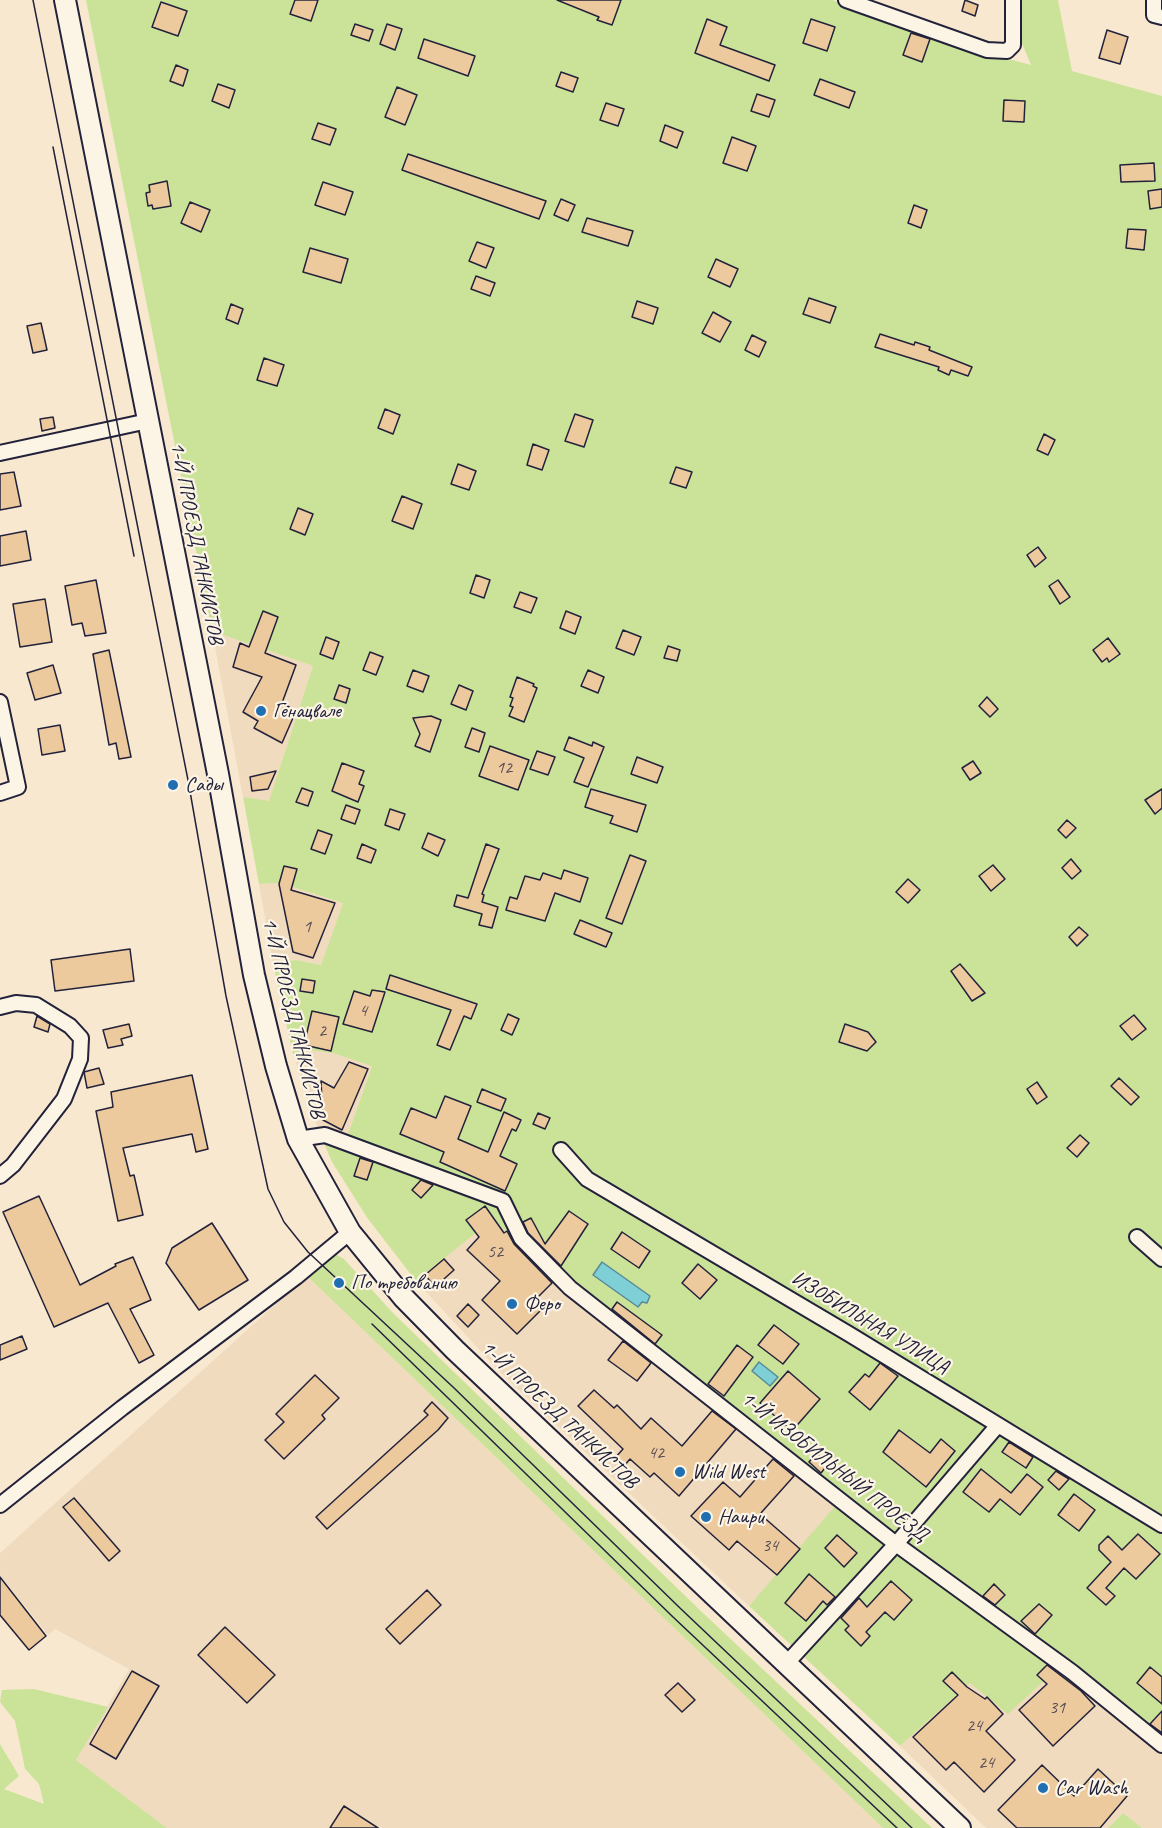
<!DOCTYPE html>
<html>
<head>
<meta charset="utf-8">
<style>
  body { margin:0 }
  canvas { display:block; background:#f8e8d0 }
</style>
</head>
<body>
<canvas width="1162" height="1828"></canvas>
<script>
const g = document.querySelector('canvas').getContext('2d');
g.lineJoin = 'round';
function fill(path, color) {
  g.fillStyle = color;
  g.fill(path, 'evenodd');
}
function toPath(rows) {
  const path = new Path2D();
  for (const r of rows) {
    path.moveTo(r[0], r[1]);
    for (let i = 2; i < r.length; i += 2) path.lineTo(r[i], r[i + 1]);
  }
  return path;
}
function strokePath(path, color, width, dash) {
  g.strokeStyle = color;
  g.lineWidth = width;
  g.lineCap = dash ? 'butt' : 'round';
  g.setLineDash(dash || []);
  g.stroke(path);
}
function drawText(font, color, halo, rows, align = 'center') {
  g.font = font + ' Caveat,sans-serif';
  g.lineWidth = 4.5;
  g.setLineDash([]);
  g.textBaseline = 'middle';
  g.strokeStyle = halo;
  g.fillStyle = color;
  for (const [text, x, y, turn = 0] of rows) {
    g.save();
    g.translate(x, y);
    g.rotate((+turn || 0) * Math.PI / 180);
    g.textAlign = isNaN(turn) ? turn : align;
    if (halo) g.strokeText(text, 0, 0);
    g.fillText(text, 0, 0);
    g.restore();
  }
}
fill(toPath([
  [212,631,313,666,269,802,243,797],
  [280,883,343,903,321,965,296,960,273,963,259,884],
  [308,1050,333,1053,372,1065,347,1137,318,1129,293,1054],
  [493,1218,568,1292,837,1505,749,1606,498,1370,416,1281],
  [307,1276,883,1828,167,1828,76,1760,129,1669,55,1629,48,1635,0,1575,0,1553],
  [1059,1667,1162,1751,1162,1828,1142,1828,1123,1813,1108,1828,986,1828,900,1746,970,1683]
]), '#f1dbbe');
fill(toPath([
  [86,0,832,0,982,52,1031,65,1021,41,1017,0,1058,0,1072,71,1162,96,1162,1751,1059,1667,1008,1714,970,1683,900,1746,749,1606,836,1505,568,1292,493,1219,416,1281,368,1219,332,1162,318,1129,347,1137,372,1066,333,1053,308,1050,293,1054,273,963,296,960,321,965,343,903,280,883,259,884,243,797,269,801,313,666,212,631],
  [337,1255,344,1259,392,1312,704,1614,932,1828,883,1828,307,1276,332,1256],
  [34,1689,108,1707,76,1760,167,1828,0,1828,0,1744,19,1776,4,1789,44,1804,39,1784,25,1769,15,1721,0,1702,2,1690],
  [1123,1813,1142,1828,1108,1828]
]), '#cbe399');
const water = toPath([
  [602,1262,650,1296,647,1303,642,1302,638,1307,593,1275,602,1262],
  [759,1362,778,1377,770,1386,752,1371,759,1362]
]);
fill(water, '#7ecfd6');
strokePath(water, '#598a98', 1.5);
const building = toPath([
  [295,0,318,0,311,21,290,14,295,0],
  [557,0,621,0,612,25,597,20,599,17,557,0],
  [965,0,978,5,975,16,962,11,965,0],
  [161,2,187,11,178,36,152,27,161,2],
  [707,19,727,27,720,45,775,65,769,81,695,53,707,19],
  [811,19,835,27,827,51,803,43,811,19],
  [355,24,373,30,369,41,351,35,355,24],
  [387,24,402,29,395,50,380,44,387,24],
  [1107,30,1128,37,1120,64,1099,58,1107,30],
  [911,33,930,39,922,62,903,55,911,33],
  [424,39,475,56,468,76,418,58,424,39],
  [176,65,188,70,183,86,170,81,176,65],
  [561,72,578,78,573,92,556,86,561,72],
  [820,79,855,92,849,108,814,95,820,79],
  [218,84,235,90,229,108,212,101,218,84],
  [397,87,417,95,405,125,385,117,397,87],
  [757,94,775,100,769,117,751,111,757,94],
  [1004,100,1025,101,1024,122,1003,121,1004,100],
  [606,103,624,109,618,126,600,120,606,103],
  [318,123,336,129,330,145,312,139,318,123],
  [665,125,683,132,677,148,660,141,665,125],
  [732,137,756,146,747,171,723,163,732,137],
  [408,154,546,201,539,219,402,170,408,154],
  [1154,163,1155,181,1121,182,1120,165,1154,163],
  [167,181,171,206,153,209,152,205,148,206,146,193,150,192,149,185,167,181],
  [323,182,353,192,345,215,315,205,323,182],
  [1162,189,1162,207,1150,209,1148,191,1162,189],
  [561,199,575,205,568,221,554,215,561,199],
  [190,202,210,210,201,232,181,223,190,202],
  [914,205,927,210,921,228,908,223,914,205],
  [587,218,633,231,628,246,582,232,587,218],
  [1128,229,1146,230,1144,250,1126,248,1128,229],
  [477,242,494,248,486,268,469,261,477,242],
  [310,248,348,259,341,283,303,272,310,248],
  [716,259,738,269,730,287,708,277,716,259],
  [476,276,495,283,490,296,471,289,476,276],
  [809,298,836,307,830,323,803,314,809,298],
  [637,301,658,308,653,324,632,317,637,301],
  [231,304,243,309,238,324,226,319,231,304],
  [713,312,731,322,720,342,702,333,713,312],
  [41,323,47,350,33,353,27,326,41,323],
  [880,334,914,345,915,342,930,347,929,350,972,367,968,376,951,370,949,375,938,370,939,367,875,347,880,334],
  [752,335,766,342,759,357,745,350,752,335],
  [264,358,284,365,277,386,257,380,264,358],
  [385,409,400,415,393,434,378,428,385,409],
  [575,414,593,420,584,447,565,441,575,414],
  [53,417,55,428,42,431,40,419,53,417],
  [1044,434,1055,440,1048,455,1037,450,1044,434],
  [533,444,549,450,542,470,527,465,533,444],
  [458,464,476,471,469,490,451,484,458,464],
  [676,467,692,472,686,488,670,483,676,467],
  [14,472,21,506,0,510,0,474,14,472],
  [402,496,422,504,413,529,392,521,402,496],
  [298,508,313,514,305,535,290,529,298,508],
  [26,531,31,560,0,566,0,536,26,531],
  [1038,547,1046,558,1035,567,1027,555,1038,547],
  [476,575,490,580,484,598,470,593,476,575],
  [96,580,106,633,85,636,82,623,72,625,65,586,96,580],
  [1058,580,1070,597,1060,604,1049,586,1058,580],
  [520,592,537,598,531,613,514,607,520,592],
  [45,599,52,642,20,647,13,604,45,599],
  [263,611,278,617,265,653,296,665,282,703,296,711,282,743,254,728,258,721,243,712,262,677,233,667,240,643,249,647,263,611],
  [566,611,581,617,575,634,560,628,566,611],
  [623,630,641,637,634,655,616,648,623,630],
  [326,637,339,642,333,659,320,654,326,637],
  [1108,638,1120,654,1109,662,1107,658,1102,662,1093,650,1108,638],
  [668,646,680,650,677,661,664,658,668,646],
  [109,650,131,757,119,759,116,743,109,745,93,654,109,650],
  [370,652,383,657,376,675,363,670,370,652],
  [53,665,61,693,35,700,27,673,53,665],
  [413,670,429,676,423,692,407,686,413,670],
  [588,670,604,677,598,693,581,686,588,670],
  [517,677,534,684,533,686,537,688,524,722,509,716,513,707,510,706,513,698,510,697,517,677],
  [339,685,350,689,346,703,334,699,339,685],
  [459,685,473,691,466,710,451,704,459,685],
  [987,697,998,709,990,717,979,706,987,697],
  [431,716,441,720,430,752,415,746,420,734,413,718,431,716],
  [60,725,65,751,42,755,38,729,60,725],
  [472,728,485,733,479,752,465,747,472,728],
  [569,737,592,746,593,742,604,747,588,787,574,782,584,758,564,750,569,737],
  [490,746,529,760,518,790,479,776,490,746],
  [537,751,555,757,548,775,530,769,537,751],
  [637,757,663,767,657,783,631,774,637,757],
  [973,761,981,773,970,780,962,768,973,761],
  [342,763,364,771,359,784,364,786,358,802,332,791,342,763],
  [276,771,268,789,252,791,250,777,276,771],
  [302,788,313,792,308,806,296,802,302,788],
  [591,789,646,805,637,832,610,823,613,816,585,807,591,789],
  [1162,789,1162,808,1155,814,1145,800,1162,789],
  [346,805,360,810,355,824,341,819,346,805],
  [390,809,405,814,399,830,385,825,390,809],
  [1067,820,1076,828,1066,838,1058,830,1067,820],
  [318,830,332,835,325,854,311,849,318,830],
  [428,833,445,840,438,856,422,848,428,833],
  [362,844,376,850,371,863,357,858,362,844],
  [486,844,499,849,482,894,484,895,482,902,498,907,492,928,479,925,482,914,454,906,457,895,468,898,486,844],
  [630,855,646,861,622,924,606,918,630,855],
  [1071,859,1081,871,1072,879,1062,868,1071,859],
  [993,865,1005,879,991,891,979,876,993,865],
  [284,866,297,869,291,890,335,903,313,958,293,952,279,884,284,866],
  [564,870,588,878,580,902,555,893,545,921,506,910,510,897,517,899,525,876,540,880,543,873,561,879,564,870],
  [908,879,920,890,908,903,896,892,908,879],
  [580,920,612,933,606,947,574,934,580,920],
  [1079,927,1088,935,1077,946,1069,937,1079,927],
  [130,949,134,981,55,991,51,960,130,949],
  [960,964,985,993,972,1001,951,971,960,964],
  [390,975,477,1004,471,1019,464,1016,450,1050,437,1045,451,1010,386,989,390,975],
  [302,979,315,981,313,993,300,991,302,979],
  [372,990,385,992,372,1032,343,1024,354,991,370,996,372,990],
  [312,1011,339,1017,331,1051,304,1045,312,1011],
  [508,1014,519,1019,512,1035,501,1030,508,1014],
  [1134,1015,1146,1029,1132,1040,1120,1026,1134,1015],
  [37,1016,50,1024,48,1032,34,1027,37,1016],
  [129,1024,132,1036,121,1039,123,1045,108,1048,103,1030,129,1024],
  [845,1024,868,1032,876,1042,867,1051,839,1042,845,1024],
  [349,1062,368,1069,342,1130,323,1120,321,1081,334,1088,349,1062],
  [99,1068,104,1084,87,1088,84,1072,99,1068],
  [192,1075,208,1149,196,1152,192,1134,123,1148,130,1176,134,1175,143,1215,118,1221,96,1111,113,1107,111,1092,192,1075],
  [1119,1078,1139,1097,1131,1105,1111,1086,1119,1078],
  [1037,1082,1047,1097,1037,1104,1027,1089,1037,1082],
  [482,1089,506,1099,501,1111,477,1102,482,1089],
  [445,1096,471,1106,458,1139,488,1152,504,1112,521,1120,516,1131,512,1129,500,1156,517,1164,505,1191,440,1162,444,1152,400,1134,411,1108,436,1118,445,1096],
  [538,1113,550,1118,545,1129,533,1124,538,1113],
  [1080,1135,1089,1143,1077,1157,1067,1148,1080,1135],
  [360,1158,373,1162,367,1180,354,1176,360,1158],
  [421,1180,433,1185,421,1198,412,1190,421,1180],
  [39,1196,80,1285,116,1266,115,1264,133,1257,151,1300,130,1309,154,1355,139,1363,108,1303,54,1327,3,1212,39,1196],
  [485,1206,504,1233,507,1231,514,1244,552,1283,534,1301,542,1309,517,1334,482,1300,500,1281,467,1250,479,1237,466,1220,485,1206],
  [569,1211,588,1224,561,1266,528,1233,523,1222,531,1218,545,1244,569,1211],
  [212,1223,248,1280,199,1310,166,1263,172,1248,212,1223],
  [622,1232,650,1251,639,1268,611,1249,622,1232],
  [444,1259,454,1270,435,1287,425,1275,444,1259],
  [698,1264,717,1280,700,1299,682,1283,698,1264],
  [617,1302,662,1335,655,1344,612,1309,617,1302],
  [468,1304,479,1315,468,1327,457,1316,468,1304],
  [774,1325,799,1344,783,1364,758,1345,774,1325],
  [22,1336,27,1349,0,1360,0,1345,22,1336],
  [623,1341,651,1363,637,1381,608,1360,623,1341],
  [737,1345,753,1357,724,1396,708,1384,737,1345],
  [880,1363,898,1376,870,1410,849,1392,865,1374,869,1377,880,1363],
  [788,1371,820,1399,792,1431,760,1403,788,1371],
  [315,1375,339,1398,322,1415,325,1419,284,1459,265,1440,284,1422,276,1414,315,1375],
  [594,1390,614,1408,617,1405,641,1429,651,1418,682,1446,712,1411,736,1429,679,1496,654,1473,650,1477,630,1459,624,1466,615,1458,623,1449,578,1406,594,1390],
  [432,1402,448,1418,438,1430,327,1529,316,1517,428,1415,424,1411,432,1402],
  [899,1430,930,1453,941,1439,955,1451,926,1487,883,1452,899,1430],
  [1009,1442,1033,1457,1026,1468,1002,1452,1009,1442],
  [816,1453,829,1463,821,1473,809,1462,816,1453],
  [773,1459,794,1476,760,1514,800,1549,777,1575,737,1541,729,1550,691,1516,723,1482,740,1497,773,1459],
  [981,1469,1011,1493,1027,1474,1043,1487,1020,1515,1000,1499,989,1512,963,1492,981,1469],
  [1056,1471,1069,1479,1059,1490,1048,1480,1056,1471],
  [1074,1494,1095,1510,1079,1531,1058,1515,1074,1494],
  [74,1498,120,1551,109,1561,63,1507,74,1498],
  [1138,1534,1160,1554,1136,1579,1124,1568,1106,1588,1115,1596,1106,1605,1087,1588,1111,1562,1099,1550,1099,1545,1108,1536,1122,1550,1138,1534],
  [837,1535,857,1553,844,1567,825,1548,837,1535],
  [809,1574,835,1597,827,1605,823,1601,806,1621,785,1603,809,1574],
  [0,1577,46,1636,29,1650,0,1615,0,1577],
  [891,1581,912,1600,894,1620,885,1612,866,1632,870,1636,861,1646,845,1630,849,1626,841,1618,859,1598,867,1607,891,1581],
  [994,1584,1005,1595,995,1605,983,1596,994,1584],
  [427,1590,441,1605,400,1644,386,1629,427,1590],
  [1039,1604,1052,1615,1035,1634,1021,1621,1039,1604],
  [225,1627,275,1675,247,1703,198,1655,225,1627],
  [1047,1665,1081,1691,1095,1706,1053,1746,1019,1710,1047,1684,1037,1675,1047,1665],
  [1150,1667,1162,1677,1162,1704,1137,1683,1150,1667],
  [132,1671,159,1686,116,1759,90,1744,132,1671],
  [952,1672,967,1687,985,1699,987,1697,1003,1714,986,1731,1015,1760,984,1792,954,1762,946,1770,913,1737,958,1695,943,1681,952,1672],
  [678,1683,695,1700,682,1712,665,1695,678,1683],
  [1162,1711,1162,1733,1150,1724,1162,1711],
  [1042,1765,1074,1796,1098,1769,1127,1796,1100,1828,1017,1828,998,1810,1042,1765],
  [344,1806,378,1828,330,1828,344,1806]
]);
fill(building, '#edc99e');
strokePath(building, '#22223b', 1.5);
const street = toPath([
  [846,0,987,50,1007,51,1013,45,1013,0],
  [1154,0,1154,15,1162,17],
  [0,453,148,421],
  [0,702,18,787,0,793],
  [0,1007,16,1003,36,1005,70,1026,81,1038,80,1059,64,1099,13,1165,0,1176],
  [298,1139,325,1135,503,1201,521,1238,570,1288,896,1544,1072,1672,1162,1745],
  [561,1150,587,1179,849,1334,1162,1525],
  [1137,1237,1162,1259],
  [0,1505,122,1408,296,1277,350,1232],
  [786,1664,896,1544,998,1425]
]);
const secondary = toPath([
  [65,0,218,774,254,975,276,1066,298,1139,350,1232,403,1297,455,1350,960,1828]
]);
strokePath(street, '#22223b', 18);
strokePath(secondary, '#22223b', 24);
strokePath(street, '#fcf5e5', 14);
strokePath(secondary, '#fcf5e5', 20);
strokePath(toPath([
  [33,0,188,780,226,996,268,1189,284,1222,308,1252,453,1387,681,1609,912,1828],
  [53,147,134,556],
  [372,1324,673,1617,897,1828]
]), '#22223b', 1.5);
for (const [x, y, r, color] of [
  [261,711,6,"#1f6fb2"],
  [173,785,6,"#1f6fb2"],
  [339,1283,6,"#1f6fb2"],
  [512,1304,6,"#1f6fb2"],
  [680,1472,6,"#1f6fb2"],
  [706,1517,6,"#1f6fb2"],
  [1043,1788,6,"#1f6fb2"]
]) {
  const dot = new Path2D();
  dot.arc(x, y, r, 0, 2 * Math.PI);
  g.fillStyle = color;
  g.fill(dot);
  strokePath(dot, '#fcf5e5', 2);
}
drawText('18px', '#554c54', null, [
  ["12",504,768],
  ["1",307,927],
  ["4",363,1011],
  ["2",322,1031],
  ["52",495,1252],
  ["42",656,1453],
  ["34",770,1546],
  ["31",1057,1708],
  ["24",974,1726],
  ["24",986,1763]
]);
drawText('21px', '#22223b', '#fcf5e5', [
  ["1-Й ПРОЕЗД ТАНКИСТОВ",196,543,79],
  ["1-Й ПРОЕЗД ТАНКИСТОВ",293,1018,76],
  ["ИЗОБИЛЬНАЯ УЛИЦА",870,1323,31],
  ["1-Й ПРОЕЗД ТАНКИСТОВ",559,1415,43],
  ["1-Й ИЗОБИЛЬНЫЙ ПРОЕЗД",834,1467,38]
]);
drawText('21px', '#22223b', '#fcf5e5', [
  ["Генацвале",273,711],
  ["Сады",185,785],
  ["По требованию",351,1283],
  ["Феро",524,1304],
  ["Wild West",692,1472],
  ["Наири",718,1517],
  ["Car Wash",1055,1788]
], 'left');
</script>
</body>
</html>
